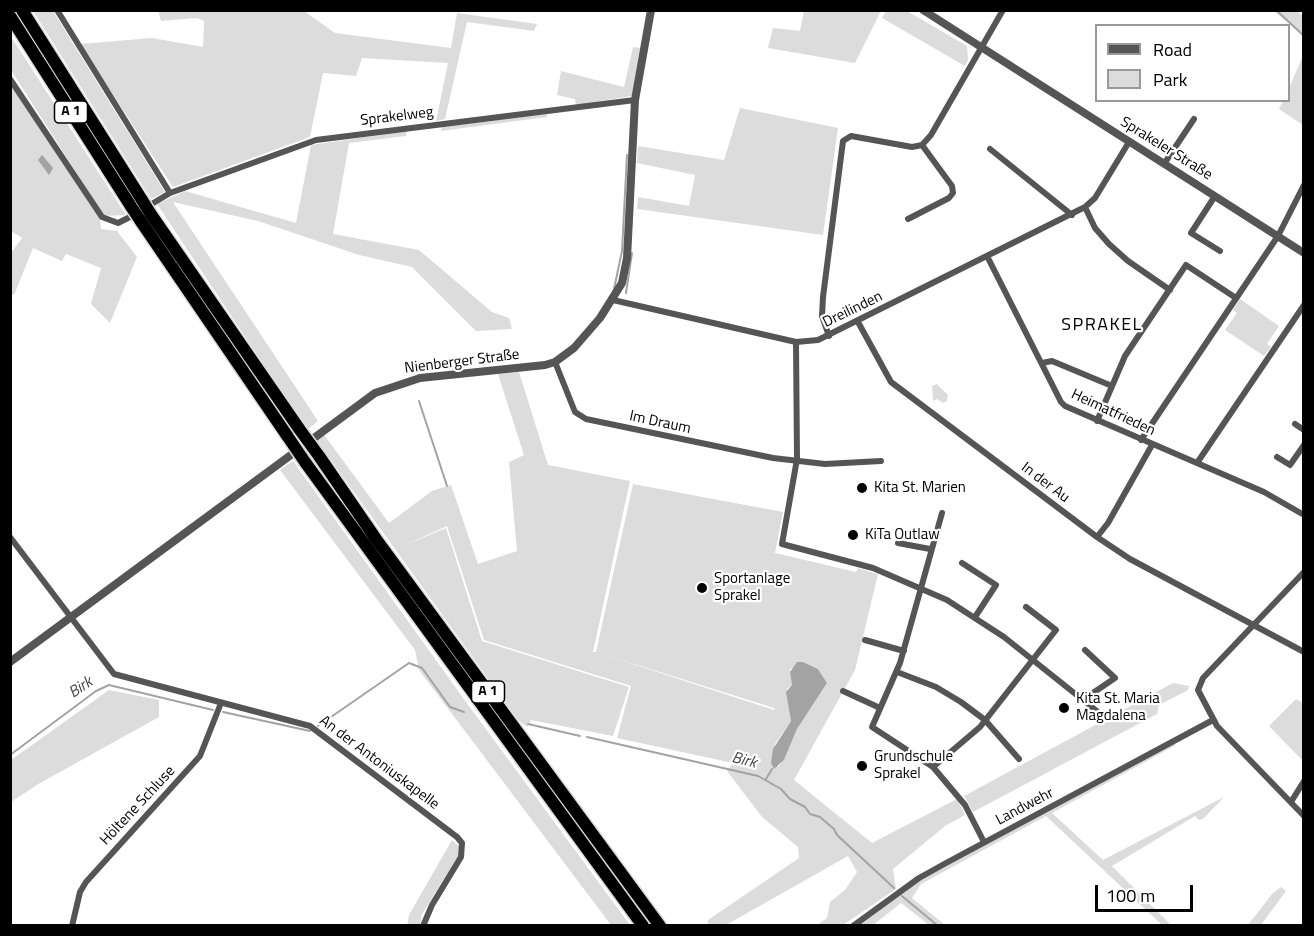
<!DOCTYPE html>
<html>
<head>
<meta charset="utf-8">
<style>
  body { margin:0 }
  #map { position:relative; width:1314px; height:936px; overflow:hidden; background:#fff; font-family:"Titillium Web",sans-serif }
  canvas { display:block }
  .frame { position:absolute; inset:0; border:12px solid #000; pointer-events:none }
  .legend { position:absolute; left:1095px; top:24px; width:195px; height:78px; box-sizing:border-box; background:#fff; border:2px solid #999; margin:0; padding:8px 10px; list-style:none; font-size:18px; color:#000 }
  .legend li { display:flex; align-items:center; gap:12px; height:30px }
  .legend b { width:30px; border:2px solid #999 }
  .scale { position:absolute; left:1095px; top:885px; width:98px; height:27px; box-sizing:border-box; border:3px solid #000; border-top:0; padding-left:8px; font-size:18px; line-height:21px; white-space:nowrap; color:#000; -webkit-text-stroke:4px #fff; paint-order:stroke }
</style>
</head>
<body>
<div id="map">
<canvas width="1314" height="936"></canvas>
<div class="frame"></div>
<ul class="legend">
<li><b style="height:8px;background:#555"></b>Road</li>
<li><b style="height:16px;background:#dcdcdc"></b>Park</li>
</ul>
<div class="scale">100 m</div>
</div>
<script>
const g = document.querySelector('canvas').getContext('2d');
g.lineJoin = 'round';
function fill(path, color) {
  g.fillStyle = color;
  g.fill(path, 'evenodd');
}
function toPath(rows) {
  const path = new Path2D();
  for (const r of rows) {
    path.moveTo(r[0], r[1]);
    for (let i = 2; i < r.length; i += 2) path.lineTo(r[i], r[i + 1]);
  }
  return path;
}
function strokePath(path, color, width, dash) {
  g.strokeStyle = color;
  g.lineWidth = width;
  g.lineCap = dash ? 'butt' : 'round';
  g.setLineDash(dash || []);
  g.stroke(path);
}
function drawText(font, color, halo, rows, align = 'center') {
  g.font = font + ' "Titillium Web",sans-serif';
  g.lineWidth = 4.5;
  g.setLineDash([]);
  g.textBaseline = 'middle';
  g.strokeStyle = halo;
  g.fillStyle = color;
  for (const [text, x, y, turn = 0] of rows) {
    g.save();
    g.translate(x, y);
    g.rotate((+turn || 0) * Math.PI / 180);
    g.textAlign = isNaN(turn) ? turn : align;
    if (halo) g.strokeText(text, 0, 0);
    g.fillText(text, 0, 0);
    g.restore();
  }
}
fill(toPath([
  [158,10,304,11,335,33,451,48,457,13,537,24,534,31,467,22,445,119,436,121,448,63,362,58,356,76,323,73,310,137,173,187,80,44,152,38,203,47,204,21,197,18,161,21],
  [33,11,53,11,165,192,151,199],
  [804,11,804,10,881,11,855,63,768,48,773,28,800,31],
  [886,11,907,11,967,46,968,60,965,66,882,18],
  [1274,11,1298,11,1303,16,1303,35],
  [10,35,126,215,104,216,11,70],
  [633,47,640,48,632,96,576,105,575,99,557,95,561,71,624,87],
  [1303,56,1303,125,1279,109,1283,101,1288,100,1289,88],
  [10,84,100,219,101,229,117,231,137,257,110,323,91,304,101,268,66,254,62,261,33,248,14,295,11,293,11,253,22,238,11,231],
  [740,108,838,128,823,235,637,209,638,197,689,206,695,175,637,163,638,146,724,160],
  [547,114,547,117,441,131,442,127],
  [407,131,406,136,349,143,333,234,419,250,492,312,509,318,512,329,476,331,412,267,359,255,258,221,173,202,318,421,307,430,157,204,185,191,296,223,311,145],
  [1240,299,1279,326,1267,344,1271,347,1264,356,1225,330,1237,313,1233,310],
  [519,372,548,465,630,481,593,652,596,652,633,484,783,512,775,553,856,572,858,568,878,574,855,670,794,780,872,843,957,799,965,815,945,826,893,869,896,889,843,925,817,925,827,918,830,902,845,890,857,872,848,856,726,925,708,925,708,920,799,858,798,847,762,817,727,771,733,763,617,738,631,686,484,640,447,526,405,545,446,528,482,641,629,687,613,736,531,720,527,727,518,720,315,438,322,432,389,523,432,491,451,485,478,564,517,551,509,462,524,455,498,374],
  [596,652,774,708,775,710,774,710],
  [803,662,818,669,827,683,797,729,785,758,778,767,775,744,791,721,787,689,792,685,790,669],
  [937,384,948,395,947,401,943,403,937,399,933,401,932,386],
  [293,461,466,702,630,925,611,925,419,670,415,650,280,470],
  [1173,683,1189,686,1188,690,1159,705,1157,714,973,812,964,796],
  [109,690,159,700,159,717,40,783,11,802,11,760],
  [1296,699,1303,703,1302,760,1269,726],
  [1174,744,1176,745,1052,813,1103,860,1224,797,1203,819,1199,820,1195,816,1112,866,1171,925,1162,925,1046,816,921,884,912,898,945,925,929,925,901,903,873,925,858,926,925,877],
  [452,840,461,848,459,855,422,914,420,925,407,926,409,915],
  [1281,887,1286,891,1261,925,1248,925,1272,894]
]), '#dcdcdc');
fill(toPath([
  [42,155,53,168,49,175,38,160],
  [797,662,803,662,818,669,827,683,797,729,784,760,774,769,771,763,773,749,791,721,786,692,792,685,790,672]
]), '#a3a3a3');
strokePath(toPath([
  [1276,10,1304,36],
  [614,289,622,251,627,155],
  [626,293,632,253],
  [419,401,447,486],
  [223,712,310,731],
  [528,724,580,736],
  [318,726,409,663,422,668,450,707,464,712],
  [587,737,758,776,781,789,790,799,805,807,810,814,820,817,834,829,837,835,894,888],
  [10,755,96,691,109,685,213,710],
  [766,779,772,769],
  [902,896,938,926]
]), '#a3a3a3', 2);
const motorway = toPath([
  [22,10,142,200],
  [10,16,132,208],
  [150,213,300,430],
  [140,220,288,437],
  [319,456,376,539,660,926],
  [305,462,643,926]
]);
strokePath(motorway, '#dbdbdb', 15);
strokePath(toPath([
  [57,10,170,193],
  [10,79,102,217,118,223,136,214],
  [990,149,1072,215],
  [1164,164,1194,119],
  [1215,196,1191,233,1220,251],
  [1085,207,1095,228,1109,244,1128,261,1170,290],
  [145,208,170,193,316,140,635,100],
  [908,219,949,198,953,193,952,186,922,145],
  [987,256,1061,402,1065,406,1264,492,1304,515],
  [613,300,796,342,818,340,1085,207,1095,198,1129,142],
  [858,322,891,382,1097,537,1130,559,1304,652],
  [829,336,822,316,823,297,843,141,851,136,912,147,922,145,931,135,1003,10],
  [796,342,797,459,782,544,873,568,947,600,1004,637,1098,712],
  [555,362,575,412,586,419,773,458,825,464,881,461],
  [1042,363,1052,361,1112,386],
  [1097,421,1125,356,1186,265,1236,298],
  [1295,424,1304,430],
  [1141,440,1278,236,1304,185],
  [1277,457,1290,465,1304,445],
  [1197,463,1304,305],
  [10,537,114,674,310,726,457,837,462,843,461,857,432,905,423,926],
  [1097,537,1108,523,1152,445],
  [898,543,930,549],
  [962,563,996,585,975,617],
  [1304,572,1203,678,1198,690,1217,726,1304,816],
  [865,640,904,651],
  [897,672,936,687,961,702,985,720,1019,759],
  [843,691,880,708],
  [1084,699,1115,678,1085,650],
  [933,767,872,727,900,663,942,513],
  [1291,802,1304,781],
  [984,842,965,805,933,767,980,727,1056,630,1026,607],
  [72,926,80,892,86,882,200,756,221,703],
  [853,926,919,878,946,863,1213,720]
]), '#555', 6);
strokePath(toPath([
  [923,10,1304,253],
  [10,662,375,393,420,378,545,365,555,362,574,348,600,318,622,283,627,258,635,100,651,10]
]), '#555', 8);
strokePath(motorway, '#000', 12);
const motorwayBridge = toPath([
  [142,200,150,213],
  [132,208,140,220],
  [300,430,319,456],
  [288,437,305,462]
]);
strokePath(motorwayBridge, '#dbdbdb', 15, []);
strokePath(motorwayBridge, '#000', 12);
for (const [x, y, r, color] of [
  [862,488,6,"#000"],
  [853,535,6,"#000"],
  [702,588,6,"#000"],
  [1064,708,6,"#000"],
  [862,766,6,"#000"]
]) {
  const dot = new Path2D();
  dot.arc(x, y, r, 0, 2 * Math.PI);
  g.fillStyle = color;
  g.fill(dot);
  strokePath(dot, '#fff', 2);
}
for (const [x, y, w] of [
  [71,112,33],
  [488,692,33]
]) {
  const box = new Path2D();
  box.roundRect(x - w / 2, y - 11, w, 22, 4.5);
  g.fillStyle = '#fff';
  g.fill(box);
  strokePath(box, '#000', 1.5);
}
drawText('bold 14px', '#000', null, [
  ["A 1",71,112],
  ["A 1",488,692]
]);
drawText('15px', '#000', '#fff', [
  ["Sprakelweg",397,117,-7],
  ["Sprakeler Straße",1166,149,32],
  ["Dreilinden",853,310,-26],
  ["Nienberger Straße",462,362,-7],
  ["Heimatfrieden",1113,413,25],
  ["Im Draum",660,423,12],
  ["In der Au",1045,483,37],
  ["An der Antoniuskapelle",379,763,37],
  ["Höltene Schluse",138,806,-47],
  ["Landwehr",1025,807,-28]
]);
drawText('15px', '#000', '#fff', [
  ["Kita St. Marien",874,488],
  ["KiTa Outlaw",865,535],
  ["Sportanlage",714,579],
  ["Sprakel",714,596],
  ["Kita St. Maria",1076,699],
  ["Magdalena",1076,716],
  ["Grundschule",874,757],
  ["Sprakel",874,774]
], 'left');
drawText('italic 16px', '#444', '#fff', [
  ["Birk",81,688,-34],
  ["Birk",744,761,14]
]);
g.letterSpacing = '1.5px';
drawText('18px', '#000', '#fff', [
  ["SPRAKEL",1102,326]
]);
g.letterSpacing = '0px';
</script>
</body>
</html>
